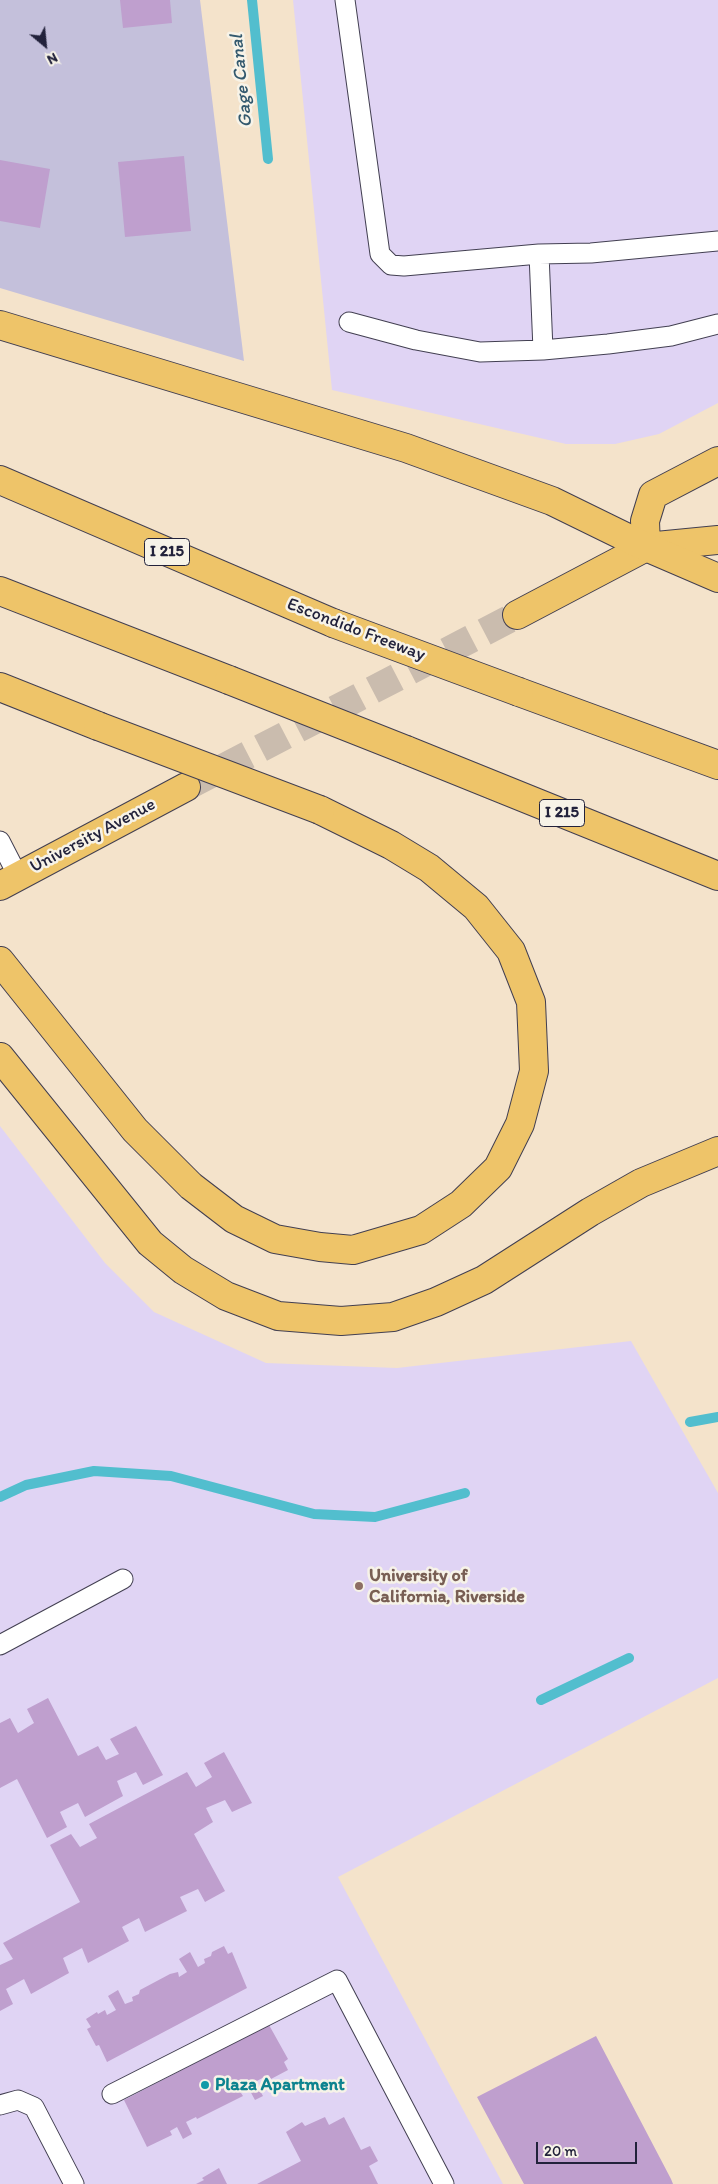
<!DOCTYPE html>
<html>
<head>
<meta charset="utf-8">
<style>
  body { margin:0 }
  #map { position:relative; width:718px; height:2184px; overflow:hidden; background:#f4e3cb; font-family:Itim,sans-serif }
  canvas { display:block }
  .north { position:absolute; left:20px; top:20px; width:50px; height:50px; -webkit-text-stroke:4px #f7f3e8; paint-order:stroke; rotate:152deg; font-size:14px; font-weight:700; line-height:20px; text-align:center; color:#22223b }
  .north::after { content:''; display:block; margin:auto; width:18px; height:22px; background:#22223b; clip-path:polygon(50% 0,100% 100%,50% 72%,0 100%) }
  .scale { position:absolute; left:536px; top:2142px; width:101px; height:22px; box-sizing:border-box; border:2px solid #22223b; border-top:0; padding-left:6px; font-size:15px; line-height:18px; white-space:nowrap; color:#22223b; -webkit-text-stroke:4px #f7f3e8; paint-order:stroke }
</style>
</head>
<body>
<div id="map">
<canvas width="718" height="2184"></canvas>
<div class="north">N</div>
<div class="scale">20 m</div>
</div>
<script>
const g = document.querySelector('canvas').getContext('2d');
g.lineJoin = 'round';
function fill(path, color) {
  g.fillStyle = color;
  g.fill(path, 'evenodd');
}
function toPath(rows) {
  const path = new Path2D();
  for (const r of rows) {
    path.moveTo(r[0], r[1]);
    for (let i = 2; i < r.length; i += 2) path.lineTo(r[i], r[i + 1]);
  }
  return path;
}
function strokePath(path, color, width, dash) {
  g.strokeStyle = color;
  g.lineWidth = width;
  g.lineCap = dash ? 'butt' : 'round';
  g.setLineDash(dash || []);
  g.stroke(path);
}
function drawText(font, color, halo, rows, align = 'center') {
  g.font = font + ' Itim,sans-serif';
  g.lineWidth = 5;
  g.setLineDash([]);
  g.textBaseline = 'middle';
  g.strokeStyle = halo;
  g.fillStyle = color;
  for (const [text, x, y, turn = 0] of rows) {
    g.save();
    g.translate(x, y);
    g.rotate((+turn || 0) * Math.PI / 180);
    g.textAlign = isNaN(turn) ? turn : align;
    if (halo) g.strokeText(text, 0, 0);
    g.fillText(text, 0, 0);
    g.restore();
  }
}
fill(toPath([
  [293,0,718,0,718,403,659,434,615,444,566,444,332,390],
  [0,1126,105,1263,154,1312,266,1363,397,1368,631,1341,718,1493,718,1678,338,1877,503,2184,0,2184]
]), '#e0d4f4');
fill(toPath([
  [0,0,200,0,244,361,0,288]
]), '#c4c0db');
strokePath(toPath([
  [252,0,268,159],
  [690,1422,718,1417],
  [0,1497,26,1485,94,1471,171,1476,314,1514,375,1517,465,1493],
  [541,1700,629,1658]
]), '#52bece', 10);
fill(toPath([
  [120,0,170,0,172,23,123,28],
  [184,156,191,231,125,237,118,162],
  [0,160,50,169,40,228,0,221],
  [48,1698,78,1756,98,1746,106,1760,119,1754,110,1739,136,1726,163,1775,143,1785,136,1772,117,1781,123,1796,85,1817,78,1803,60,1812,67,1827,47,1838,17,1779,0,1788,0,1723,10,1718,18,1733,34,1723,27,1709],
  [224,1752,252,1803,232,1812,225,1800,206,1808,213,1822,194,1834,225,1891,205,1902,198,1889,180,1897,187,1911,145,1932,139,1918,122,1927,129,1941,88,1963,82,1948,63,1958,69,1973,31,1994,24,1979,6,1989,13,2004,0,2011,0,1965,13,1959,3,1943,80,1902,50,1845,71,1834,80,1847,97,1838,89,1824,187,1772,196,1787,212,1777,204,1763],
  [224,1946,228,1954,232,1952,247,1988,107,2062,99,2045,96,2046,87,2029,91,2027,86,2019,97,2012,98,2014,105,2010,107,2015,116,2010,108,1996,118,1990,125,2004,133,2001,132,1997,139,1994,140,1990,170,1974,178,1972,179,1977,187,1972,179,1959,190,1952,198,1967,205,1963,204,1959,211,1956,212,1952],
  [269,2025,288,2059,284,2062,288,2070,271,2079,268,2075,255,2082,263,2096,255,2100,249,2089,241,2093,243,2096,197,2119,196,2117,186,2122,192,2134,183,2139,177,2127,170,2131,172,2135,147,2147,124,2100],
  [596,2036,671,2179,673,2184,524,2184,477,2097],
  [325,2117,329,2125,344,2117,361,2150,370,2146,378,2161,369,2166,378,2184,257,2184,301,2161,286,2132,302,2122,305,2126],
  [219,2168,227,2184,196,2184,204,2180,202,2178]
]), '#bf9fce');
strokePath(toPath([
  [186,787,517,615]
]), '#cabcae', 28, [28, 14]);
const service = toPath([
  [345,0,380,254,391,265,404,266,539,254,591,253,718,241],
  [539,254,543,350],
  [349,322,416,340,480,352,543,350,608,344,671,336,718,324],
  [0,841,18,876],
  [0,1645,123,1579],
  [112,2094,337,1980,444,2184],
  [0,2105,18,2100,34,2107,74,2184]
]);
const primary = toPath([
  [646,547,645,521,653,495,718,461],
  [517,615,646,547,718,540],
  [0,886,186,787]
]);
const motorway = toPath([
  [0,325,406,448,552,501,646,547,718,578],
  [0,480,333,623],
  [0,591,229,680],
  [0,687,98,726],
  [519,692,718,765],
  [406,750,718,876],
  [0,961,135,1130,191,1186,234,1219,275,1239,320,1247,353,1250,421,1230,461,1204,498,1168,520,1124,534,1071,531,1002,511,951,476,907,429,868,391,845,320,810],
  [0,1057,150,1243,183,1270,226,1296,278,1316,341,1321,393,1317,436,1302,484,1280,590,1212,641,1183,718,1151]
]);
strokePath(service, '#423f51', 21);
strokePath(primary, '#423f51', 30);
strokePath(motorway, '#423f51', 30);
strokePath(service, '#fff', 19);
strokePath(primary, '#eec469', 28);
strokePath(motorway, '#eec469', 28);
const motorwayBridge = toPath([
  [333,623,519,692],
  [229,680,406,750],
  [98,726,320,810]
]);
strokePath(motorwayBridge, '#423f51', 30, []);
strokePath(motorwayBridge, '#eec469', 28);
for (const [x, y, r, color] of [
  [359,1586,5,"#8d6e63"],
  [205,2085,5,"#0f9aa8"]
]) {
  const dot = new Path2D();
  dot.arc(x, y, r, 0, 2 * Math.PI);
  g.fillStyle = color;
  g.fill(dot);
  strokePath(dot, '#f7f3e8', 2);
}
for (const [x, y, w] of [
  [167,552,45],
  [562,813,45]
]) {
  const box = new Path2D();
  box.roundRect(x - w / 2, y - 13.5, w, 27, 4);
  g.fillStyle = '#f7f3e8';
  g.fill(box);
  strokePath(box, '#22223b', 1);
}
drawText('bold 16px', '#22223b', null, [
  ["I 215",167,552],
  ["I 215",562,813]
]);
drawText('18px', '#22223b', '#f7f3e8', [
  ["Escondido Freeway",356,630,21],
  ["University Avenue",93,836,-28]
]);
drawText('bold 18px', '#785e54', '#f7f3e8', [
  ["University of",369,1576],
  ["California, Riverside",369,1597]
], 'left');
drawText('bold 18px', '#0d838f', '#f7f3e8', [
  ["Plaza Apartment",215,2085]
], 'left');
drawText('italic 19px', '#33596e', '#f7f3e8', [
  ["Gage Canal",242,81,-96]
]);
</script>
</body>
</html>
